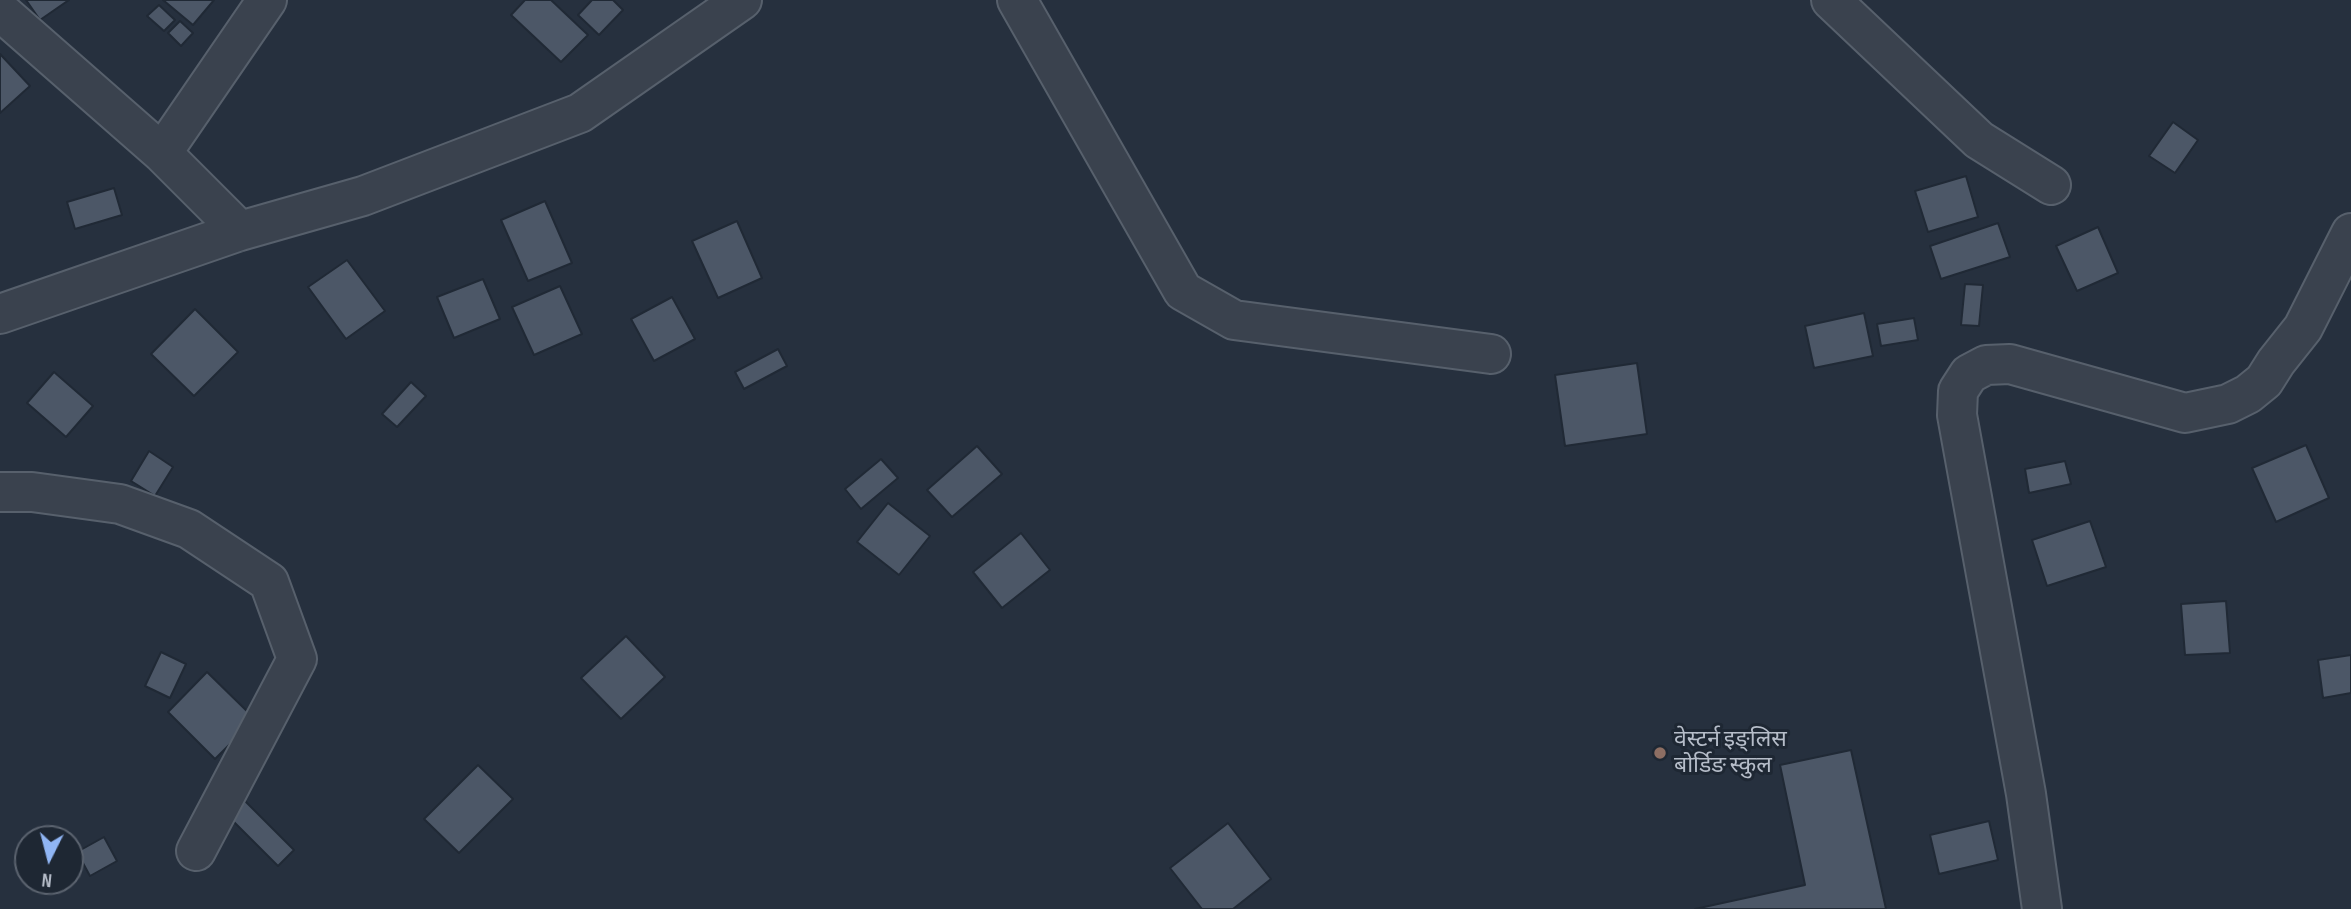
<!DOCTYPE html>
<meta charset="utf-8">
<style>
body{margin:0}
#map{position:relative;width:2351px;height:909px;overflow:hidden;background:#26303e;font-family:"Sofia Sans Condensed",sans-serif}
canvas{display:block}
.north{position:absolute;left:14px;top:825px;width:70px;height:70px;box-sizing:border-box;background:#1e2733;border:2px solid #5b636f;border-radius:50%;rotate:186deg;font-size:19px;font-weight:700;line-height:28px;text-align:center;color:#b6bdc9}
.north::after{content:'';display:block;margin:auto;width:24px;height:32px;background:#90b5f4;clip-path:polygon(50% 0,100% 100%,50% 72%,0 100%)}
</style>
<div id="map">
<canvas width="2351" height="909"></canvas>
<div class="north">N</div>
</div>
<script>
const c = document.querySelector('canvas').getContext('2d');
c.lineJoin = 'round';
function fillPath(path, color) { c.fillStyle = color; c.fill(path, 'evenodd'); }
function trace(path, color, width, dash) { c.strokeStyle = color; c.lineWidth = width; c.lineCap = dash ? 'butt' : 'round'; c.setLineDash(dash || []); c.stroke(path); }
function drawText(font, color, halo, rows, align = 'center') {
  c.font = font + ' "Sofia Sans Condensed","Noto Sans Devanagari",sans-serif'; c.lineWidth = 6; c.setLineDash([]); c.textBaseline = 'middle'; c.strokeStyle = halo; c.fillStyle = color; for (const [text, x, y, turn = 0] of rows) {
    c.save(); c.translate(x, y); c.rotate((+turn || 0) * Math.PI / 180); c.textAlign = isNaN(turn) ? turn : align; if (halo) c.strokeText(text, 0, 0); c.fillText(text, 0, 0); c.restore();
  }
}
const building = new Path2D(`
 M 26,0 L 69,0 L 40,20 Z
 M 163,0 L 214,0 L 193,25 Z
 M 525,0 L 551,0 L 588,35 L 561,62 L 511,15 Z
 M 592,0 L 613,0 L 623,10 L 599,35 L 578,15 Z
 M 159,5 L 175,20 L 164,31 L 147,16 Z
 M 180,21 L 193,33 L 181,46 L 168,33 Z
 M 0,54 L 30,86 L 0,113 Z
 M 2173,122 L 2198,140 L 2175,173 L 2149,156 Z
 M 1966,176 L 1978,217 L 1928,232 L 1915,191 Z
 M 114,188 L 122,215 L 75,229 L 67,202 Z
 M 545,201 L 572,263 L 528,281 L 501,220 Z
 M 737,221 L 762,278 L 718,298 L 692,241 Z
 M 1998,223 L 2010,257 L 1941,279 L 1930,246 Z
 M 2098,227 L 2118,273 L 2077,291 L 2056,246 Z
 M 347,260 L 385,311 L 346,339 L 308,287 Z
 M 483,279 L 500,319 L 454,338 L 437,297 Z
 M 1965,284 L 1983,285 L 1979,326 L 1961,325 Z
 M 560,286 L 582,334 L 534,355 L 512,307 Z
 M 672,297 L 695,339 L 654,361 L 631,319 Z
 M 195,309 L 238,352 L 194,396 L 151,354 Z
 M 1864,313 L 1873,356 L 1814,368 L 1805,326 Z
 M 1914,318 L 1918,340 L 1881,346 L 1877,324 Z
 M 778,349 L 787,366 L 744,389 L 735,372 Z
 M 1637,363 L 1647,434 L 1565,446 L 1555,375 Z
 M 54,372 L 93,406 L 66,437 L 27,403 Z
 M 411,382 L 426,396 L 397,427 L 382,414 Z
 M 2306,445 L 2329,498 L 2276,522 L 2252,468 Z
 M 977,446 L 1002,474 L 952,517 L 927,490 Z
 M 149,451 L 173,467 L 155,496 L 131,481 Z
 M 881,459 L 898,478 L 861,509 L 845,489 Z
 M 2065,461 L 2071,484 L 2029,493 L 2025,469 Z
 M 888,503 L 930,536 L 899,575 L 857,542 Z
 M 2090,521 L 2106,567 L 2047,586 L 2032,540 Z
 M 1021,533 L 1050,570 L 1002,608 L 973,572 Z
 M 2226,601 L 2230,653 L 2185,655 L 2181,604 Z
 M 626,636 L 665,677 L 621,719 L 581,678 Z
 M 161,652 L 186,664 L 170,698 L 145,686 Z
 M 2351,655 L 2351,693 L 2323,698 L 2318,660 Z
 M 207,672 L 255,719 L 215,759 L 168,712 Z
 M 1851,750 L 1886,909 L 1695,909 L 1805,885 L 1780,765 Z
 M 478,765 L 513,799 L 459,853 L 424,819 Z
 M 245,801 L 294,850 L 278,866 L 229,817 Z
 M 1989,821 L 1998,860 L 1939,874 L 1930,835 Z
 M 1228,823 L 1271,879 L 1233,909 L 1202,909 L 1170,868 Z
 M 104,837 L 117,861 L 90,876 L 77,852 Z`);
const minor = new Path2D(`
 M 1017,0 L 1183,291 L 1234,320 L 1491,354
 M 1831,0 L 1979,140 L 2051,185
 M 0,11 L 162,153 L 240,231
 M 162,153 L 267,0
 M 0,314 L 240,231 L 363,196 L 580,113 L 742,0
 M 0,492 L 32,492 L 120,504 L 189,529 L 269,582 L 297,659 L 196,851
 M 2042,909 L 2026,794 L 1957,415 L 1958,391 L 1969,374 L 1986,365 L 2010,364 L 2185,413 L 2228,404 L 2248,394 L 2264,381 L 2276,362 L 2303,328 L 2351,233`);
const markers = [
 [1660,753,7,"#8d6e63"]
];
const poiNames = [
 ["वेस्टर्न इङ्लिस",1674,740],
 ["बोर्डिङ स्कुल",1674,766]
];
fillPath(building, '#4c5767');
trace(building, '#202935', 2);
trace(minor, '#57606c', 42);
trace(minor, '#3a424e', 38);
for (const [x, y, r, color] of markers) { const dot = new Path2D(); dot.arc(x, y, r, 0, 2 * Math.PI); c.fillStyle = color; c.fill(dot); trace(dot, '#1e2733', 2.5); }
drawText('23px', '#b6bdc9', '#1e2733', poiNames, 'left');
</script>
